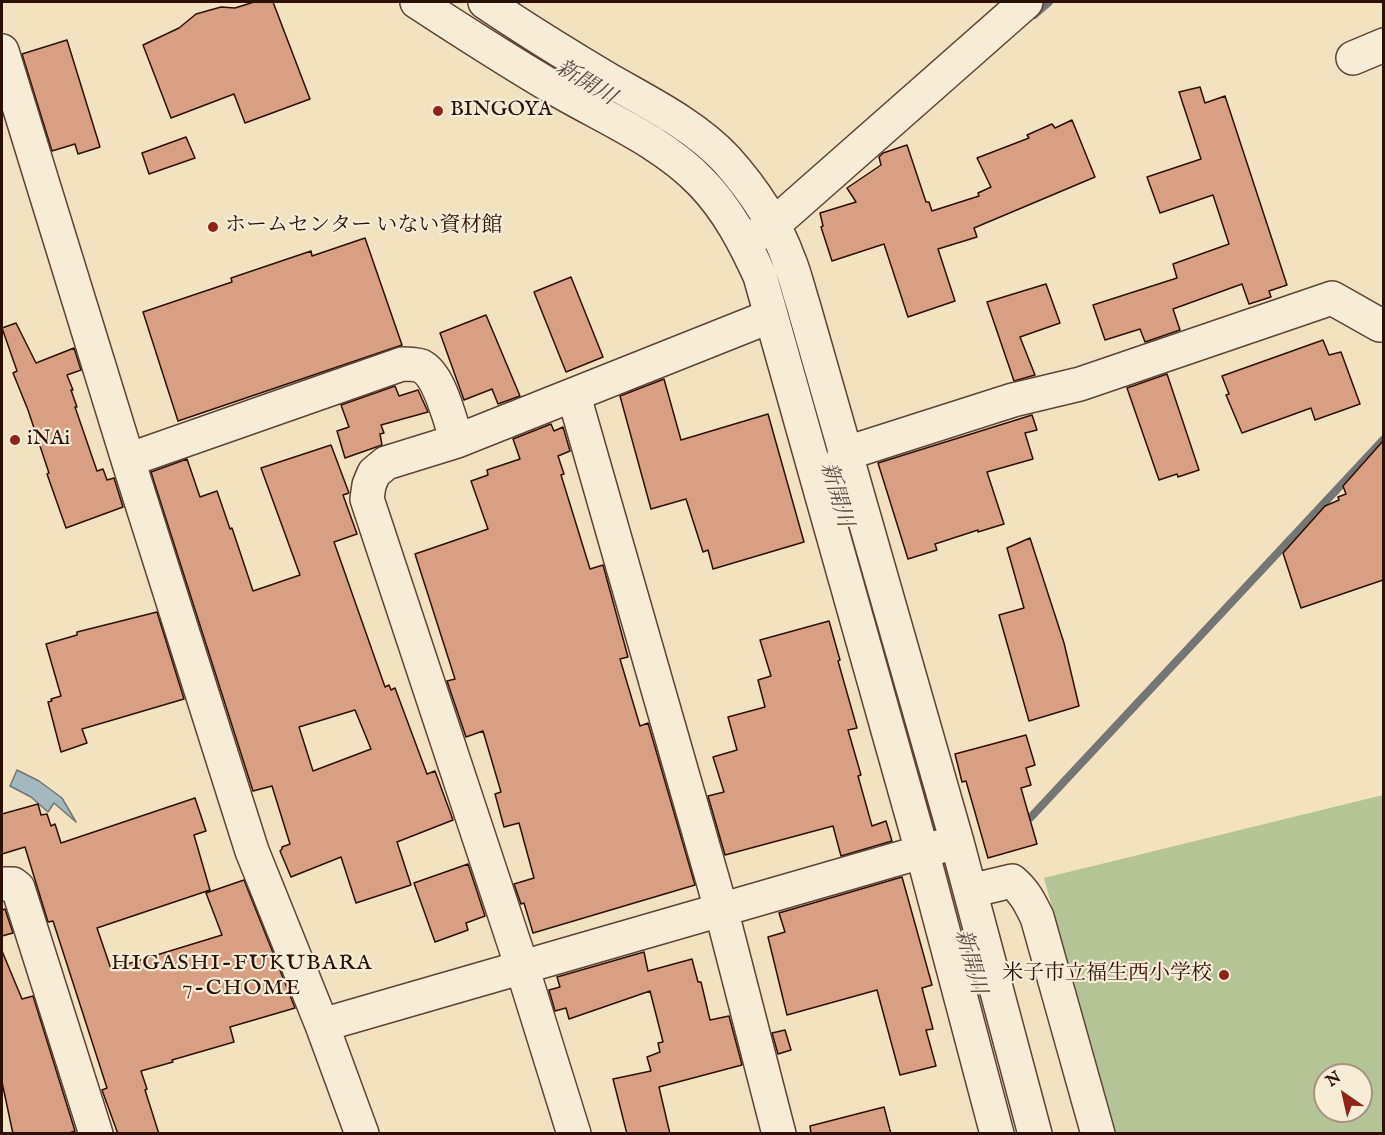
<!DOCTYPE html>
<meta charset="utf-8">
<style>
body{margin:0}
#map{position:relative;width:1385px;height:1135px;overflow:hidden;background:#f3e2bf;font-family:"IM FELL English",serif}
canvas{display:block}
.frame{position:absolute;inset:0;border:3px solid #2d1004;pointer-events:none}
.north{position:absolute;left:1313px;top:1063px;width:60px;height:60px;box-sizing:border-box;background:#f7ecd5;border:2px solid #a69481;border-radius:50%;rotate:326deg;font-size:16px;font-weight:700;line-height:24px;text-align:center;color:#2d1004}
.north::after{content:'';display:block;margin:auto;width:21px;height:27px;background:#8f2418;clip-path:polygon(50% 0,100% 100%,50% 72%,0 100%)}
</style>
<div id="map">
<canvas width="1385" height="1135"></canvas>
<div class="frame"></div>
<div class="north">N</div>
</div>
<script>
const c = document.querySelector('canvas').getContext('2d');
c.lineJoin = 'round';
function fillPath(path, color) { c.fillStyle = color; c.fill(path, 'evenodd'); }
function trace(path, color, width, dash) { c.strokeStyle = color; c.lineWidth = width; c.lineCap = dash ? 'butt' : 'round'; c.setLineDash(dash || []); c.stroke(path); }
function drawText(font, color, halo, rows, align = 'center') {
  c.font = font + ' "IM FELL English","Noto Serif JP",serif'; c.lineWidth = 4.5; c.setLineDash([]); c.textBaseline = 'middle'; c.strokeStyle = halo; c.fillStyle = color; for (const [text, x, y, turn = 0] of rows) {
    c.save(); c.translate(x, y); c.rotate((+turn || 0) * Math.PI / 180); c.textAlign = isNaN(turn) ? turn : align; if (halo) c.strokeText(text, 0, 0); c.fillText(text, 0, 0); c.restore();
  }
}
const green = new Path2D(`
 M 1383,795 L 1383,1133 L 1115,1133 L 1044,878 ZM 1325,1075 L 1361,1075 L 1361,1111 L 1325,1111 Z`);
const water = new Path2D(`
 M 17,770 L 39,781 L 62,798 L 76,822 L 54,803 L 48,812 L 31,797 L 10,786 Z`);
const stream = new Path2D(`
 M 1034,15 L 1049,2
 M 1031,817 L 1384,439`);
const building = new Path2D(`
 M 254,2 L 273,2 L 310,99 L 245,123 L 234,94 L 171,118 L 143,45 L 179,28 L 196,14 L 221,7 L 235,8 Z
 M 67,40 L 100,147 L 78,154 L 75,144 L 52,151 L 22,54 Z
 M 1200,87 L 1205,103 L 1225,96 L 1287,285 L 1269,291 L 1271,297 L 1249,304 L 1242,284 L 1173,309 L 1180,330 L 1145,342 L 1140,329 L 1105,340 L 1093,305 L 1177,278 L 1173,264 L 1229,244 L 1213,195 L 1160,213 L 1147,177 L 1201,159 L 1179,92 Z
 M 1072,120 L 1095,177 L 974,228 L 977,237 L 938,249 L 955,301 L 908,317 L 884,244 L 832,261 L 821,227 L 823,226 L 820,213 L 856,202 L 847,188 L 881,165 L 879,157 L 883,153 L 907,145 L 926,202 L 929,202 L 932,211 L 979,196 L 978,193 L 991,187 L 977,158 L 1029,138 L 1027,135 L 1052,124 L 1055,128 Z
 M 186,137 L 195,158 L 149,174 L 142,153 Z
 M 365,238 L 402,345 L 178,421 L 143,312 L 232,282 L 231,278 L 311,251 L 312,256 Z
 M 571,277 L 603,357 L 566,372 L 534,292 Z
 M 1046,284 L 1060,323 L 1020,337 L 1035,375 L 1014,381 L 987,302 Z
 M 486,315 L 520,396 L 498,404 L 492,389 L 464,400 L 440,333 Z
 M 16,323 L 36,363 L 74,348 L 81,370 L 67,375 L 73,390 L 71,390 L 77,407 L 75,407 L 97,471 L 103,469 L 107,480 L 114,478 L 123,507 L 66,528 L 47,474 L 49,473 L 28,410 L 13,373 L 17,371 L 2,328 Z
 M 1323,340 L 1329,355 L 1341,352 L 1360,404 L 1315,420 L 1311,408 L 1242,433 L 1226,395 L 1229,394 L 1222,376 Z
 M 1167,374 L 1199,470 L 1178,477 L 1177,474 L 1159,480 L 1127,388 Z
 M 664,379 L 681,440 L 768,414 L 804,542 L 713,569 L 708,550 L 703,552 L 686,499 L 651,509 L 620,396 Z
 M 395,386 L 399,396 L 418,390 L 428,412 L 381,425 L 384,433 L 380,434 L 382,445 L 345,458 L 337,431 L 349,427 L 341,405 Z
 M 1032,415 L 1037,430 L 1025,433 L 1033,459 L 987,472 L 1004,524 L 978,532 L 978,530 L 935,544 L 937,550 L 908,559 L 878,463 Z
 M 551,424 L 554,431 L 563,427 L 570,451 L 558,456 L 564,474 L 561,475 L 590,569 L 603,565 L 628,657 L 620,659 L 640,726 L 648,723 L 695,885 L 533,933 L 524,903 L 521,904 L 514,884 L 534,878 L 519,823 L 504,827 L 495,794 L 501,792 L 483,731 L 466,737 L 447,681 L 455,679 L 415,554 L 488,529 L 471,481 L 488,475 L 487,470 L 520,459 L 513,439 Z
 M 1383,441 L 1383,580 L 1301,608 L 1283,553 L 1325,506 L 1339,500 L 1338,497 L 1346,494 L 1343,486 Z
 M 331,445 L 349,493 L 343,495 L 357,534 L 334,542 L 385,687 L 389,685 L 391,690 L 395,688 L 427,774 L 435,771 L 453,820 L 397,842 L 411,885 L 356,903 L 341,857 L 291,877 L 280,851 L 282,849 L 282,847 L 290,844 L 272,786 L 253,791 L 151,472 L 187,459 L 200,497 L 217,491 L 230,529 L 232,528 L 253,591 L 300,575 L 261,468 ZM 355,710 L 371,749 L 313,771 L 299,727 Z
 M 1030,538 L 1064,643 L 1079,706 L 1029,721 L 999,615 L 1024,608 L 1007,548 Z
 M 157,612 L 184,699 L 82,729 L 87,743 L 61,752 L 48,702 L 52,701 L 51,699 L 61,696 L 46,644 L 77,635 L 77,632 Z
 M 829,621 L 840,660 L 838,661 L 857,728 L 848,730 L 861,775 L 858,776 L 872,826 L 886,821 L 892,841 L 841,856 L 833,826 L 725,855 L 708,796 L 724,792 L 713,757 L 737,750 L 728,717 L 765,707 L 758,680 L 771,676 L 760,640 Z
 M 1026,735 L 1035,765 L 1026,768 L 1031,785 L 1021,788 L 1037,844 L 988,858 L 966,781 L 962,782 L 955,754 Z
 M 195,798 L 206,831 L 194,835 L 210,890 L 97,928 L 111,969 L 222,935 L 206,893 L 244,880 L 295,1008 L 230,1027 L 234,1042 L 172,1060 L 173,1062 L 141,1071 L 147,1089 L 145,1090 L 159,1134 L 118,1134 L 102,1090 L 107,1088 L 53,921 L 48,922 L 25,847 L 2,854 L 2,814 L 38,804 L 41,815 L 47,814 L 51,826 L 55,824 L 61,843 Z
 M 468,864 L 485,916 L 466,923 L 468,930 L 435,942 L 414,883 Z
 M 902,877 L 932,985 L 922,988 L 933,1029 L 926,1030 L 936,1066 L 900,1075 L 877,990 L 787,1015 L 768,937 L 785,932 L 779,913 Z
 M 5,909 L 13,933 L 2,936 L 2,910 Z
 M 2,951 L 22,999 L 33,996 L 75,1131 L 66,1134 L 13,1134 L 2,1082 Z
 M 644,952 L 648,971 L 692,959 L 698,982 L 701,982 L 710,1020 L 729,1016 L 742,1065 L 659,1087 L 670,1134 L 627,1134 L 613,1079 L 651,1071 L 647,1057 L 660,1052 L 658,1043 L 663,1042 L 650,991 L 569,1019 L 566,1008 L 555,1011 L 549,990 L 560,987 L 557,977 Z
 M 785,1030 L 791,1050 L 778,1054 L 772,1033 Z
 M 884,1107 L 891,1134 L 811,1134 L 810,1126 Z`);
const minor = new Path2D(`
 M 417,2 C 465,33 512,64 561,92 C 608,119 664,143 702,183 C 728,210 745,243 760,276 L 922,851 L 997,1134
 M 485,2 C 525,29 567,55 609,80 C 649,103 694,125 726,159 C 752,188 776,224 789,260 C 795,274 798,289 803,304 L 957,842 L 1035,1134
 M 2,51 L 128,460 L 252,851 L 322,1025 L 362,1134
 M 1353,58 L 1384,45
 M 755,236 L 773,225 L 1026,2
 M 574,396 L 721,909 L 779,1134
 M 844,454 L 1013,400 L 1080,384 L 1332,298 L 1380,325 L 1384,324
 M 128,460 L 402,364 C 408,364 415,364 421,366 C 440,375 450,421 457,441
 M 2,884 L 13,884 L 18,888 L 96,1134
 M 970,891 L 1012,881 C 1025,892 1030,903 1037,917 L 1098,1134
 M 322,1025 L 942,846
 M 574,1134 L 522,967 L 367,499 L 369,485 L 374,473 L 386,463 L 457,441 L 771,316`);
const markers = [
 [438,111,6,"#8f2418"],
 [213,227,6,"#8f2418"],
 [15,440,6,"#8f2418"],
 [1224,975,6,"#8f2418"]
];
const poiNames = [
 ["BINGOYA",450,111],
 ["ホームセンター いない資材館",225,227],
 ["iNAi",27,440],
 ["米子市立福生西小学校",1212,975,"right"]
];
const waterNames = [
 ["新開川",585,84,31],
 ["新開川",835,495,74],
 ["新開川",969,962,75]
];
const neighbourhoodNames = [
 ["HIGASHI-FUKUBARA",242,964],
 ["7-CHOME",242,989]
];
fillPath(green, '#b4c497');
fillPath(water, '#a2babe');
trace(water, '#737674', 1.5);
trace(stream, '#737674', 8);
fillPath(building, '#d99f83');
trace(building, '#2d1004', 1.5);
trace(minor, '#5e4433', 36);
trace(minor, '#f7ecd5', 33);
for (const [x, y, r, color] of markers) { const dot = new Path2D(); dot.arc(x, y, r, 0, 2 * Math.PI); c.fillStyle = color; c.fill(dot); trace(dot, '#f7ecd5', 2); }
drawText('21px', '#2d1004', '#f7ecd5', poiNames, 'left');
drawText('italic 22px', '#564c45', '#f7ecd5', waterNames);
c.letterSpacing = '1.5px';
drawText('22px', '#2d1004', '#f7ecd5', neighbourhoodNames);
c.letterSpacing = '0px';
</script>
